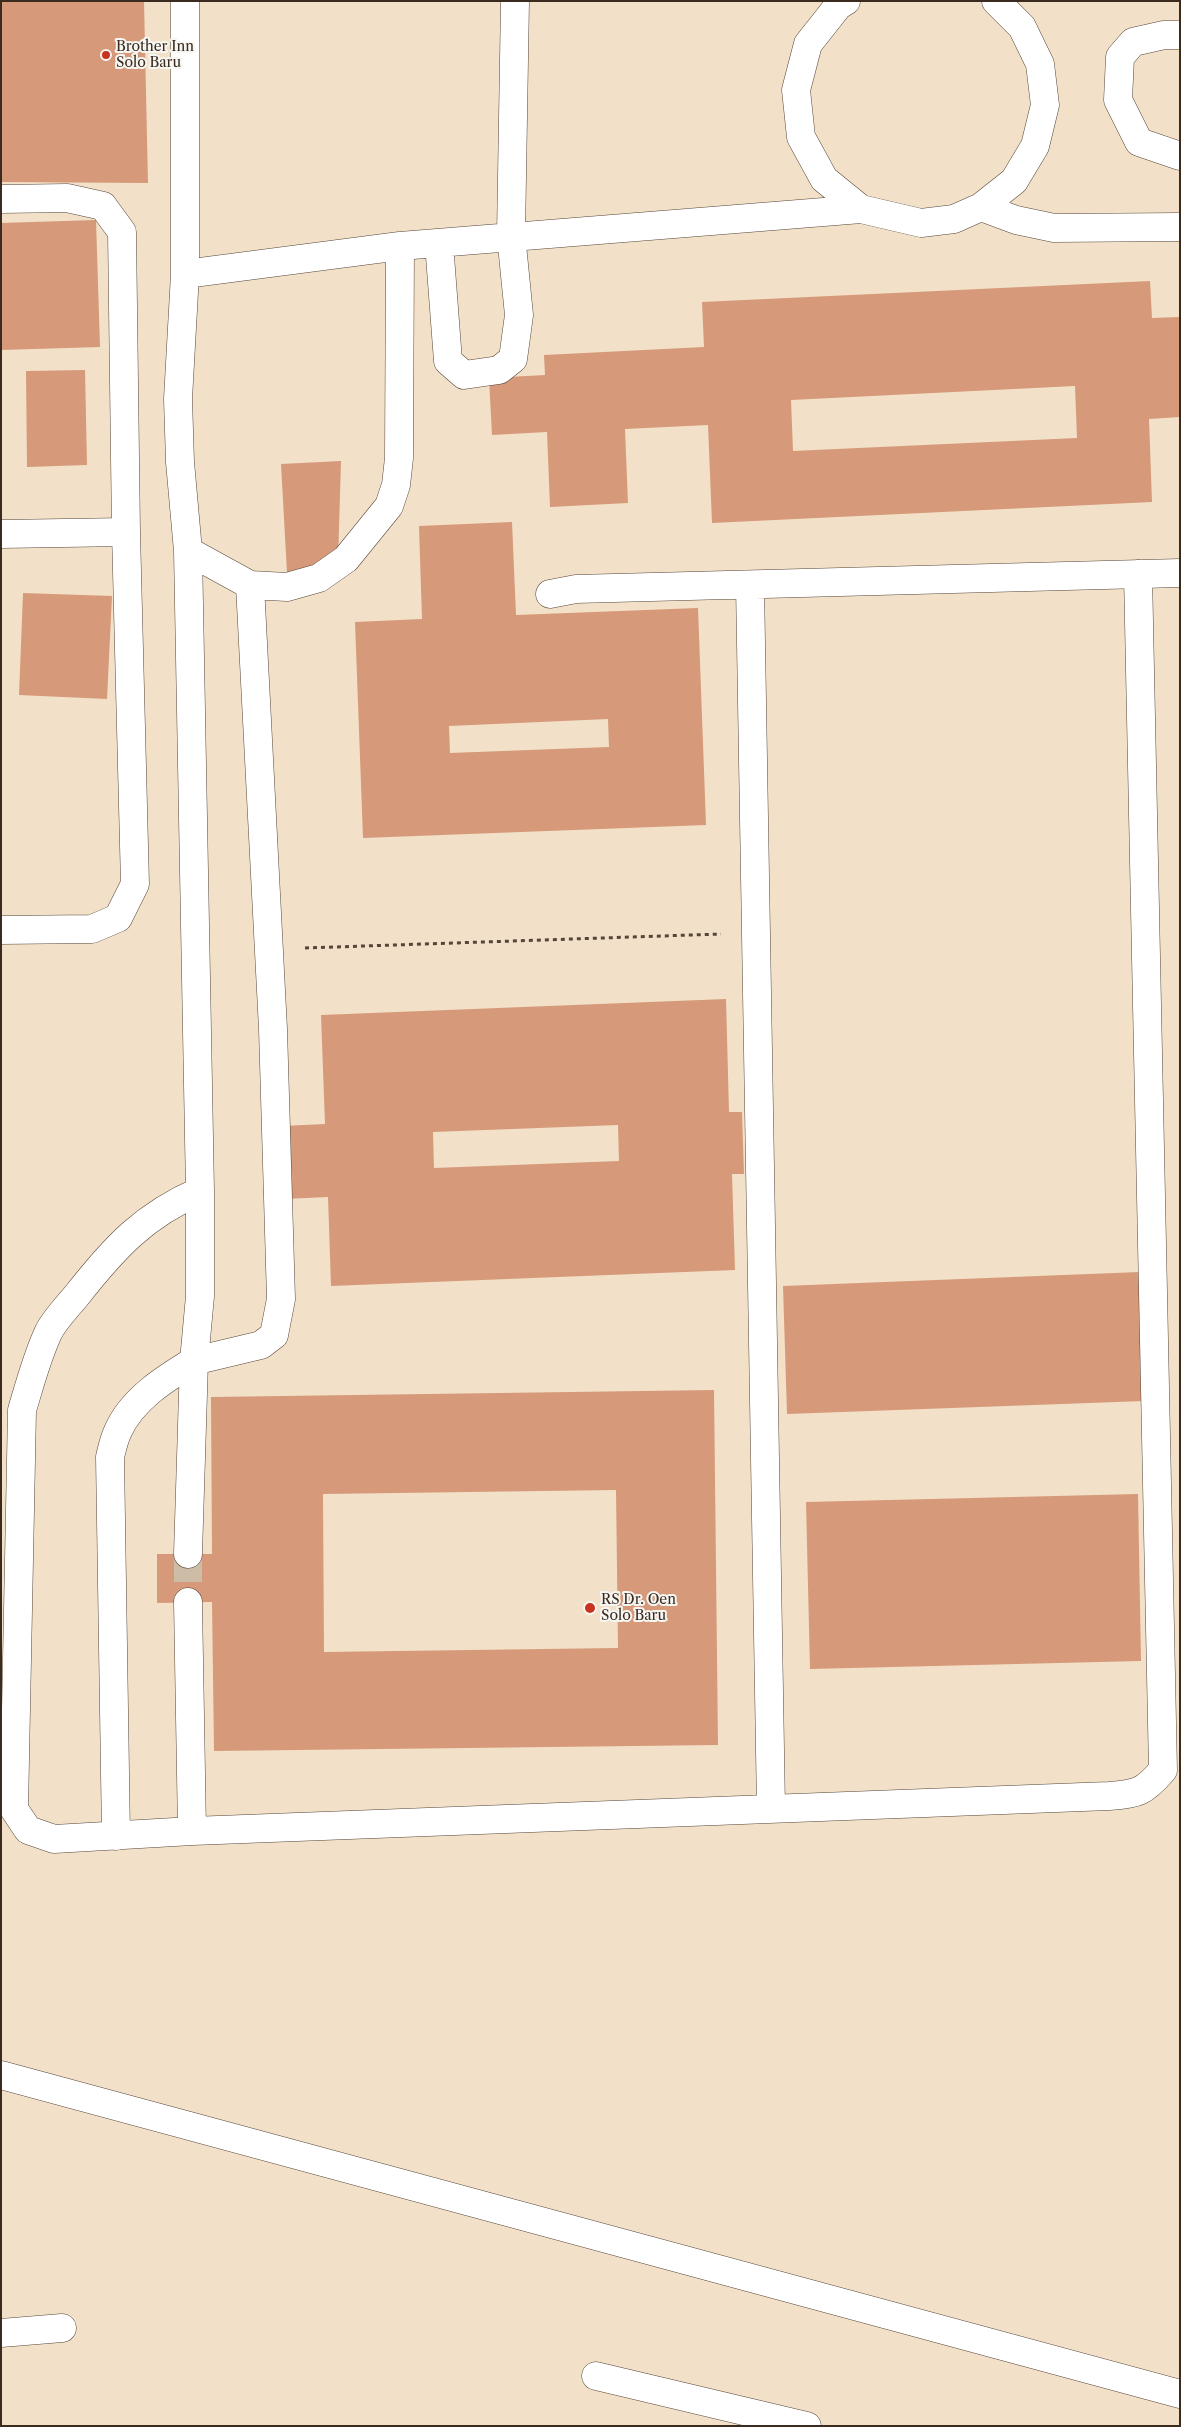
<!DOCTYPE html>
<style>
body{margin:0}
#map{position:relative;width:1181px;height:2427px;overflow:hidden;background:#f2e1c8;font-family:"Libre Caslon Text",serif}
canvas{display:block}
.frame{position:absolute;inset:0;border:2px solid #3b2a1e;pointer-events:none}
</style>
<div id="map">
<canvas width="1181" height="2427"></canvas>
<div class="frame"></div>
</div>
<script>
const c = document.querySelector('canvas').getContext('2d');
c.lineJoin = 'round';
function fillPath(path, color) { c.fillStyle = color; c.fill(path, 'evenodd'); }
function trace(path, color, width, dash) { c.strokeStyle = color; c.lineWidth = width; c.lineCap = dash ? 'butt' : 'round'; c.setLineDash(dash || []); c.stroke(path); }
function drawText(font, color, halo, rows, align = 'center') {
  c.font = font + ' "Libre Caslon Text",serif'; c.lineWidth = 4; c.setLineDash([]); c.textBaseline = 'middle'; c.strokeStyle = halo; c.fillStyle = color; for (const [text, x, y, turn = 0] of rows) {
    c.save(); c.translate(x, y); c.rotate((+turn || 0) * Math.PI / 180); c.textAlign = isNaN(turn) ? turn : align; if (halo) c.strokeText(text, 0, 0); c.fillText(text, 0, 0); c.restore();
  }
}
const building = new Path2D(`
 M 1,1 L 144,1 L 148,183 L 1,182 Z
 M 96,220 L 100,347 L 1,350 L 1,223 Z
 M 1150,281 L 1152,318 L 1180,317 L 1180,417 L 1149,419 L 1152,502 L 712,523 L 708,425 L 625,429 L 628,503 L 550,507 L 547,432 L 492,435 L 489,378 L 545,375 L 544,355 L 704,347 L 702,302 ZM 1075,386 L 1077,438 L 793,451 L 791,400 Z
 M 85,370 L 87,465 L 27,467 L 26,371 Z
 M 341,461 L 338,562 L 287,573 L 281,464 Z
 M 512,522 L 516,615 L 698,608 L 706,825 L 363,838 L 355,622 L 422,619 L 419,526 ZM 608,719 L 609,747 L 450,753 L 449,726 Z
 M 23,593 L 112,596 L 107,699 L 19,695 Z
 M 726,999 L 729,1112 L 742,1112 L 744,1174 L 732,1174 L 735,1270 L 331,1286 L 328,1197 L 285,1199 L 282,1126 L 325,1124 L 321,1015 ZM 618,1125 L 619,1161 L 434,1168 L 433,1132 Z
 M 1140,1272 L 1144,1401 L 787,1414 L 783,1286 Z
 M 714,1390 L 718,1745 L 214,1751 L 212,1602 L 157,1603 L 157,1554 L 212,1554 L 211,1397 ZM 616,1490 L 618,1648 L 324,1652 L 323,1494 Z
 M 1138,1494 L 1141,1661 L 810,1669 L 806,1502 Z`);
const minorTunnel = new Path2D(`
 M 188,1554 L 188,1602`);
const path = new Path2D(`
 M 305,948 L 721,934`);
const minor = new Path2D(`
 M 185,1 L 185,274 L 400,246
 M 846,1 L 838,6 L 808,44 L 796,90 L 801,137 L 824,179 L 861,209 L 921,223 L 954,219 L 981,207 L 1014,181 L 1035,146 L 1045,105 L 1040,64 L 1022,27 L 996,1
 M 1180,35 L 1164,35 L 1133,42 L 1120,57 L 1118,100 L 1139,142 L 1180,156
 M 1,199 L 67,198 L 103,206 L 122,232 L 126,532 L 135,884 L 118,918 L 92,929 L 1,930
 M 981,207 L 1016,220 L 1054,228 L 1180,227
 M 861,209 L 400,246 L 399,458 L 396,485 L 389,506 L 346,559 L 319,578 L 287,587 L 250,585 L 188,551 L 200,1191 C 144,1215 114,1248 77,1295 C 68,1306 56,1318 49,1331 C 37,1356 30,1384 22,1410 L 14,1809 L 28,1830 L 54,1839 L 192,1831 L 1109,1796 C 1138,1794 1144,1792 1163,1770 L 1138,574
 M 439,243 L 448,361 L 464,375 L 499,370 L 513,359 L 519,315 L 511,235 L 515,1
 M 185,274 L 178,399 L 180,462 L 188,551
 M 1,534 L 126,532
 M 750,585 L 771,1808
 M 550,594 L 576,589 L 1180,573
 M 188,1554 L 194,1361 L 261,1345 L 274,1335 L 281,1299 L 273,1029 L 250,585
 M 188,1602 L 192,1831
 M 116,1836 L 110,1457 C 112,1449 114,1439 118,1431 C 132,1399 166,1378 194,1361 L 200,1296 L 200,1191
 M 1,2075 L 1180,2394
 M 1,2333 L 62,2328
 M 596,2376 L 807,2426`);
const markers = [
 [106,55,5,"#c8321e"],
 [590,1608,6,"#c8321e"]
];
const poiNames = [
 ["Brother Inn",116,47],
 ["Solo Baru",116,63],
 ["RS Dr. Oen",601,1600],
 ["Solo Baru",601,1616]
];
fillPath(building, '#d69979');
trace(minorTunnel, '#cdbca6', 28, [28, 14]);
trace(minor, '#564538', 29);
trace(path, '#564538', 3, [4, 4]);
trace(minor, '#fff', 28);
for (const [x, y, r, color] of markers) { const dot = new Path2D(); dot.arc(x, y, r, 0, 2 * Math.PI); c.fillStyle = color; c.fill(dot); trace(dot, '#f6f6f2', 2); }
drawText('14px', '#3b2a1e', '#f6f6f2', poiNames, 'left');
</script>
